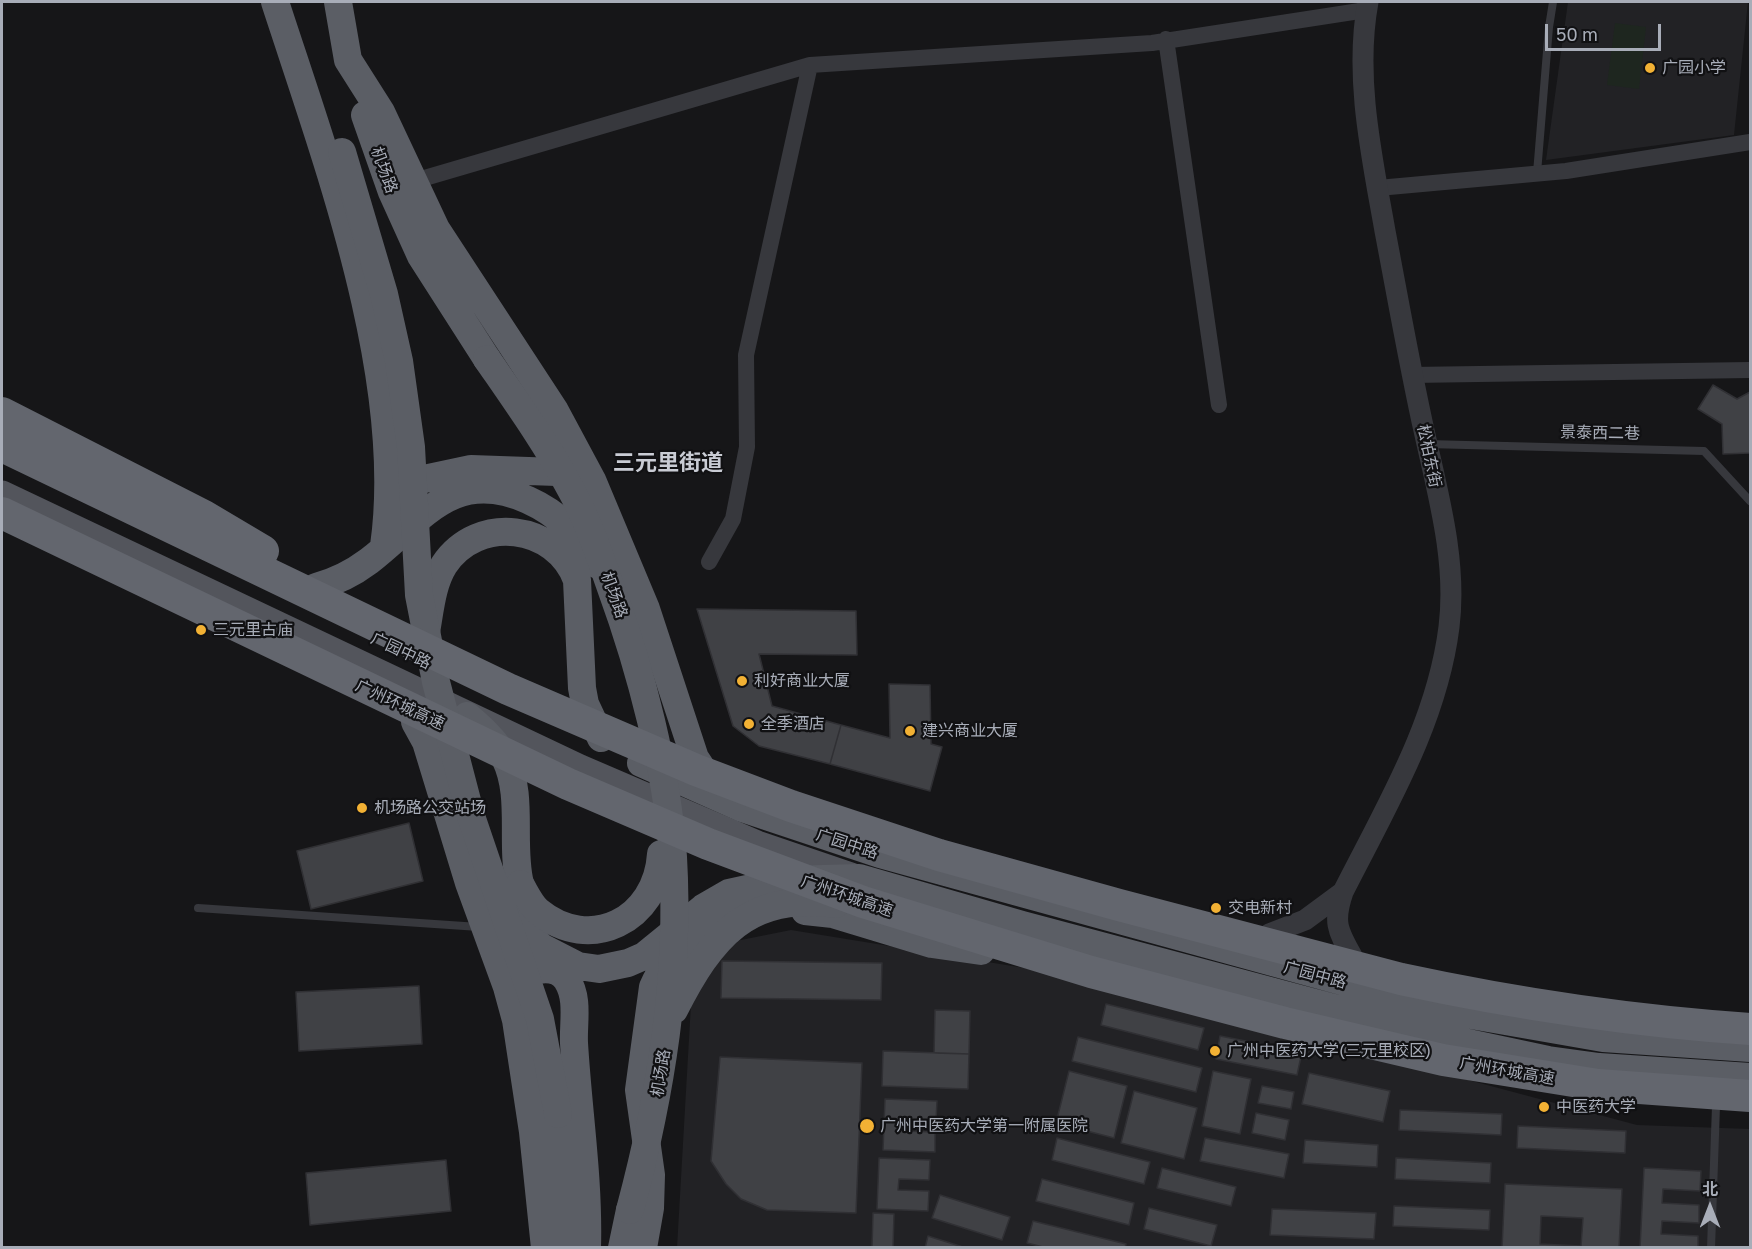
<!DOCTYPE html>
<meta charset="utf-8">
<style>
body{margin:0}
#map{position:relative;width:1752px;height:1249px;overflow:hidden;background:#161618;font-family:"Golos Text","Noto Sans SC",sans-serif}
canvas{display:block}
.frame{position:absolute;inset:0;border:3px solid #a8adb8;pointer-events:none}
.north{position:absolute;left:1680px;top:1177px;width:60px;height:60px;-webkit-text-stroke:4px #111113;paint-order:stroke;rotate:0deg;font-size:16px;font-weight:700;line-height:24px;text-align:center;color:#a8adb8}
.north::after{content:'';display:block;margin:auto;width:21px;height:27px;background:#a8adb8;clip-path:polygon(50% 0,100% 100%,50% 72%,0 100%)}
.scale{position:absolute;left:1545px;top:24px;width:116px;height:27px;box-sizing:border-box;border:3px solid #a8adb8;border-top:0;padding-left:8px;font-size:18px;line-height:21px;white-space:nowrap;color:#a8adb8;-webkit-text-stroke:4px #111113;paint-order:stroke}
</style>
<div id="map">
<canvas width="1752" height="1249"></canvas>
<div class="frame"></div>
<div class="north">北</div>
<div class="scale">50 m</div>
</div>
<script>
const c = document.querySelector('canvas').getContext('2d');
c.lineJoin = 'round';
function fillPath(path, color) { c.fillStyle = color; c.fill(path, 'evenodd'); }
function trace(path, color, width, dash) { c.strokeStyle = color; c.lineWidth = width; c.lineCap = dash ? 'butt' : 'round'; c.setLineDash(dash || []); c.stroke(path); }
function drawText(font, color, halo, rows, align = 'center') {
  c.font = font + ' "Golos Text","Noto Sans SC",sans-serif'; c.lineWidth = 4.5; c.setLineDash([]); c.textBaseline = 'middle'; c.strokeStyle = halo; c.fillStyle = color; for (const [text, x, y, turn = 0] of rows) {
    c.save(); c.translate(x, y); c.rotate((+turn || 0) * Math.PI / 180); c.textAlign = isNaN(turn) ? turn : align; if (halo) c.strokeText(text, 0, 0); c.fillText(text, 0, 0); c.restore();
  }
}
const built = new Path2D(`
 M 1568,2 L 1748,2 L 1734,135 L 1546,160 Z
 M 791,930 L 1086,978 L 1637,1125 L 1750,1129 L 1750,1247 L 677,1248 L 691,1004 L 726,943 Z`);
const green = new Path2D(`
 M 1615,23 L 1646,27 L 1639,89 L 1607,85 Z`);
const building = new Path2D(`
 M 1713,385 L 1737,399 L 1750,392 L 1750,453 L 1723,454 L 1722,424 L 1698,409 Z
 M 697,609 L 856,611 L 857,655 L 759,654 L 772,706 L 841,725 L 830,764 L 759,746 L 733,726 Z
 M 889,684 L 930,685 L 931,744 L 942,747 L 930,791 L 830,764 L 841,725 L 890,738 Z
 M 409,823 L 423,881 L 311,909 L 297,851 Z
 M 722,961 L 882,963 L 881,1000 L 721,998 Z
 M 419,986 L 422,1044 L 299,1051 L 296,992 Z
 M 1106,1004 L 1204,1028 L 1198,1050 L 1101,1025 Z
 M 935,1010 L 970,1011 L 969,1054 L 934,1053 Z
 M 1220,1036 L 1302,1052 L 1297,1075 L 1216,1059 Z
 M 1078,1037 L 1202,1068 L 1196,1092 L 1072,1061 Z
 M 883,1051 L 969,1054 L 968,1089 L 882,1086 Z
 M 720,1057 L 862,1063 L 856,1213 L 767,1210 L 741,1199 L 726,1184 L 711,1161 Z
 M 1069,1071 L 1127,1086 L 1114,1138 L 1056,1123 Z
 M 1213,1071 L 1251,1079 L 1240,1134 L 1202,1126 Z
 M 1309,1073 L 1390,1091 L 1383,1122 L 1302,1104 Z
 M 1262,1086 L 1294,1092 L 1291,1109 L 1258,1103 Z
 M 1134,1091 L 1197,1108 L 1184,1159 L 1121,1143 Z
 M 885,1099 L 937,1101 L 936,1121 L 905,1120 L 905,1131 L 935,1132 L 935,1152 L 883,1150 Z
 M 1400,1110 L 1502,1114 L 1501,1135 L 1399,1130 Z
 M 1256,1113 L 1289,1120 L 1285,1140 L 1252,1133 Z
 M 1518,1126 L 1626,1131 L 1625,1153 L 1517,1148 Z
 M 1057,1138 L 1150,1162 L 1144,1184 L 1052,1160 Z
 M 1205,1138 L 1289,1154 L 1284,1178 L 1200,1161 Z
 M 1305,1140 L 1378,1145 L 1377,1167 L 1303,1163 Z
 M 879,1158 L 930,1160 L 929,1180 L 899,1179 L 898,1190 L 929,1191 L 928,1211 L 877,1209 Z
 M 1396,1158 L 1491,1163 L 1490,1183 L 1395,1179 Z
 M 446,1160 L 451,1211 L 310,1225 L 306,1173 Z
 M 1162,1168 L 1236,1187 L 1231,1206 L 1157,1188 Z
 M 1644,1168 L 1701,1171 L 1700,1191 L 1663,1189 L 1662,1203 L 1699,1205 L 1699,1223 L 1662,1221 L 1661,1234 L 1698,1236 L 1698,1248 L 1640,1248 Z
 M 1042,1179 L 1134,1203 L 1129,1225 L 1036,1201 Z
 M 1505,1184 L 1622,1189 L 1619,1248 L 1502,1248 ZM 1541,1216 L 1583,1218 L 1581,1246 L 1540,1244 Z
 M 940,1195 L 1010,1217 L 1002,1240 L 932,1218 Z
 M 1394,1206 L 1490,1210 L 1489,1230 L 1393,1226 Z
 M 1149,1208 L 1217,1225 L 1211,1246 L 1144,1229 Z
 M 1272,1209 L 1376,1213 L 1374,1239 L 1270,1235 Z
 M 873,1213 L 894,1214 L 893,1248 L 872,1248 Z
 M 1033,1221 L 1126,1244 L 1125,1248 L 1047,1248 L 1027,1243 Z
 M 928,1236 L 966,1248 L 925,1248 Z`);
const service = new Path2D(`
 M 1537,173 L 1549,27 L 1553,2
 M 1427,444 L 1704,451 L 1750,501
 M 198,908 L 479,927
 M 1711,1248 L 1716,1106`);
const minor = new Path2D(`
 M 1166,39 L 1219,405
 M 411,182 L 810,65 L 1152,43 L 1366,10
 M 1378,188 L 1566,171 L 1750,142
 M 1411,375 L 1750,370
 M 709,562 L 733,519 L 747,447 L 746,355 L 810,65`);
const tertiary = new Path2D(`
 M 1269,934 L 1305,920 L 1343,892
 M 1352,956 C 1337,930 1333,921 1343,892 C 1386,807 1437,723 1449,627 C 1457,563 1439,498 1425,435 C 1410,368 1398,299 1385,231 C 1372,157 1354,77 1368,2`);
const primary = new Path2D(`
 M 2,494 L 580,768 L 757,844 L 851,876`);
const trunk = new Path2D(`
 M 275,2 C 327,162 408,378 384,546
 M 338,2 L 348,60 L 381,112 L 436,229 L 555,411 L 592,480 L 646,609 L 695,758 L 712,784
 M 365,115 L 392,192 L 421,256 L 487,359
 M 391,486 L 471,469 L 557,472 L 580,461
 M 316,587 C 335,582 353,573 369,561 C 421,521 452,466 528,500 C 559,514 581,536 598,565
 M 426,632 C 430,610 432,584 444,565 C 478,514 556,524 577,580 L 582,688 L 585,704 L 601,738
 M 467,716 C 481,728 496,741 505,758 C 524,796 510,844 520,884
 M 415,722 L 426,742 L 469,883 L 507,987 L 516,1020 L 533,1132 L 545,1248
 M 641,763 L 742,808 L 880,854 L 1454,1012 L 1603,1038 L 1750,1048
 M 504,896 L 522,926 L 541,947 L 578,966 L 599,969 L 628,963 L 644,956 L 703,908 L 729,893 L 788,880 L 859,878 L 1022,925 L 1454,1040 L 1548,1060 L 1599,1067 L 1750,1077
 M 805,911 L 833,914 L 932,944 L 981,951
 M 507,987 C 520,973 553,959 567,980 C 579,999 573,1022 574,1043 C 578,1111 589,1179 587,1248
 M 558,1114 L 568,1248
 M 622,1248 L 630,1210
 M 643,1248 L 650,1208 L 651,1175 L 639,1090 L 653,987 C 669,948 708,930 745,917`);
const trunkBridge = new Path2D(`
 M 342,152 L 384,294 L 399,361 L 411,447 L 419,595 L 436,682 L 471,816 L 540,1019 L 558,1114
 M 487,359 C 516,401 546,443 570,488 C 588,520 599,554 611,588 C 641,670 667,770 673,857 C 680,977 661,1094 630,1210
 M 520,884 C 525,892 530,904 538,911 C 590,954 657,920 661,854
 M 674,1010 C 711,937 748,891 836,904`);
const motorwayBridge = new Path2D(`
 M 2,413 L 204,516 L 263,551
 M 2,446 L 508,689 L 696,770 L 791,806 L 939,855 L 1119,905 L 1401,979 C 1517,1004 1632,1021 1750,1029
 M 2,513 L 568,784 L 708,844 L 863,902 L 1091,972 L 1285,1023 L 1443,1060 L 1598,1085 L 1750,1096`);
const markers = [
 [1650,68,6,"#f2b134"],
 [201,630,6,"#f2b134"],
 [742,681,6,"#f2b134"],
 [749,724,6,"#f2b134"],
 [910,731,6,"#f2b134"],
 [362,808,6,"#f2b134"],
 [1216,908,6,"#f2b134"],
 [1215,1051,6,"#f2b134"],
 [1544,1107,6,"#f2b134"],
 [867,1126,8,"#f2b134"]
];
const poiNames = [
 ["广园小学",1662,68],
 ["三元里古庙",213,630],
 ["利好商业大厦",754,681],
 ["全季酒店",761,724],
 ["建兴商业大厦",922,731],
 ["机场路公交站场",374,808],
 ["交电新村",1228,908],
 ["广州中医药大学(三元里校区)",1227,1051],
 ["中医药大学",1556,1107],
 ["广州中医药大学第一附属医院",880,1126]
];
const streetNames = [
 ["机场路",384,170,70],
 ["景泰西二巷",1600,433,1],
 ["松柏东街",1429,456,78],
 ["机场路",614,595,70],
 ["广园中路",401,651,25],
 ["广州环城高速",400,705,25],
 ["广园中路",847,844,18],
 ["广州环城高速",847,896,19],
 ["广园中路",1315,975,15],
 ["广州环城高速",1507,1071,10],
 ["机场路",661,1073,-81]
];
const districtNames = [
 ["三元里街道",668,463]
];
fillPath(built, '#222225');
fillPath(green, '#1e261f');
fillPath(building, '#404145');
trace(building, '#303034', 1.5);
trace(service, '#37383d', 8);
trace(minor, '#37383d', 16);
trace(tertiary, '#37383d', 21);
trace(primary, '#53555c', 27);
trace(trunk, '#5b5e65', 28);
trace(trunkBridge, '#5b5e65', 28);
trace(motorwayBridge, '#63666e', 32);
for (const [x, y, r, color] of markers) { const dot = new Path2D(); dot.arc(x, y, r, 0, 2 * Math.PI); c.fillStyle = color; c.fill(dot); trace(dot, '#111113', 2); }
drawText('16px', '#a8adb8', '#111113', poiNames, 'left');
drawText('16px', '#a8adb8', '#111113', streetNames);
drawText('bold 22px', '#c9ccd4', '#111113', districtNames);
</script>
